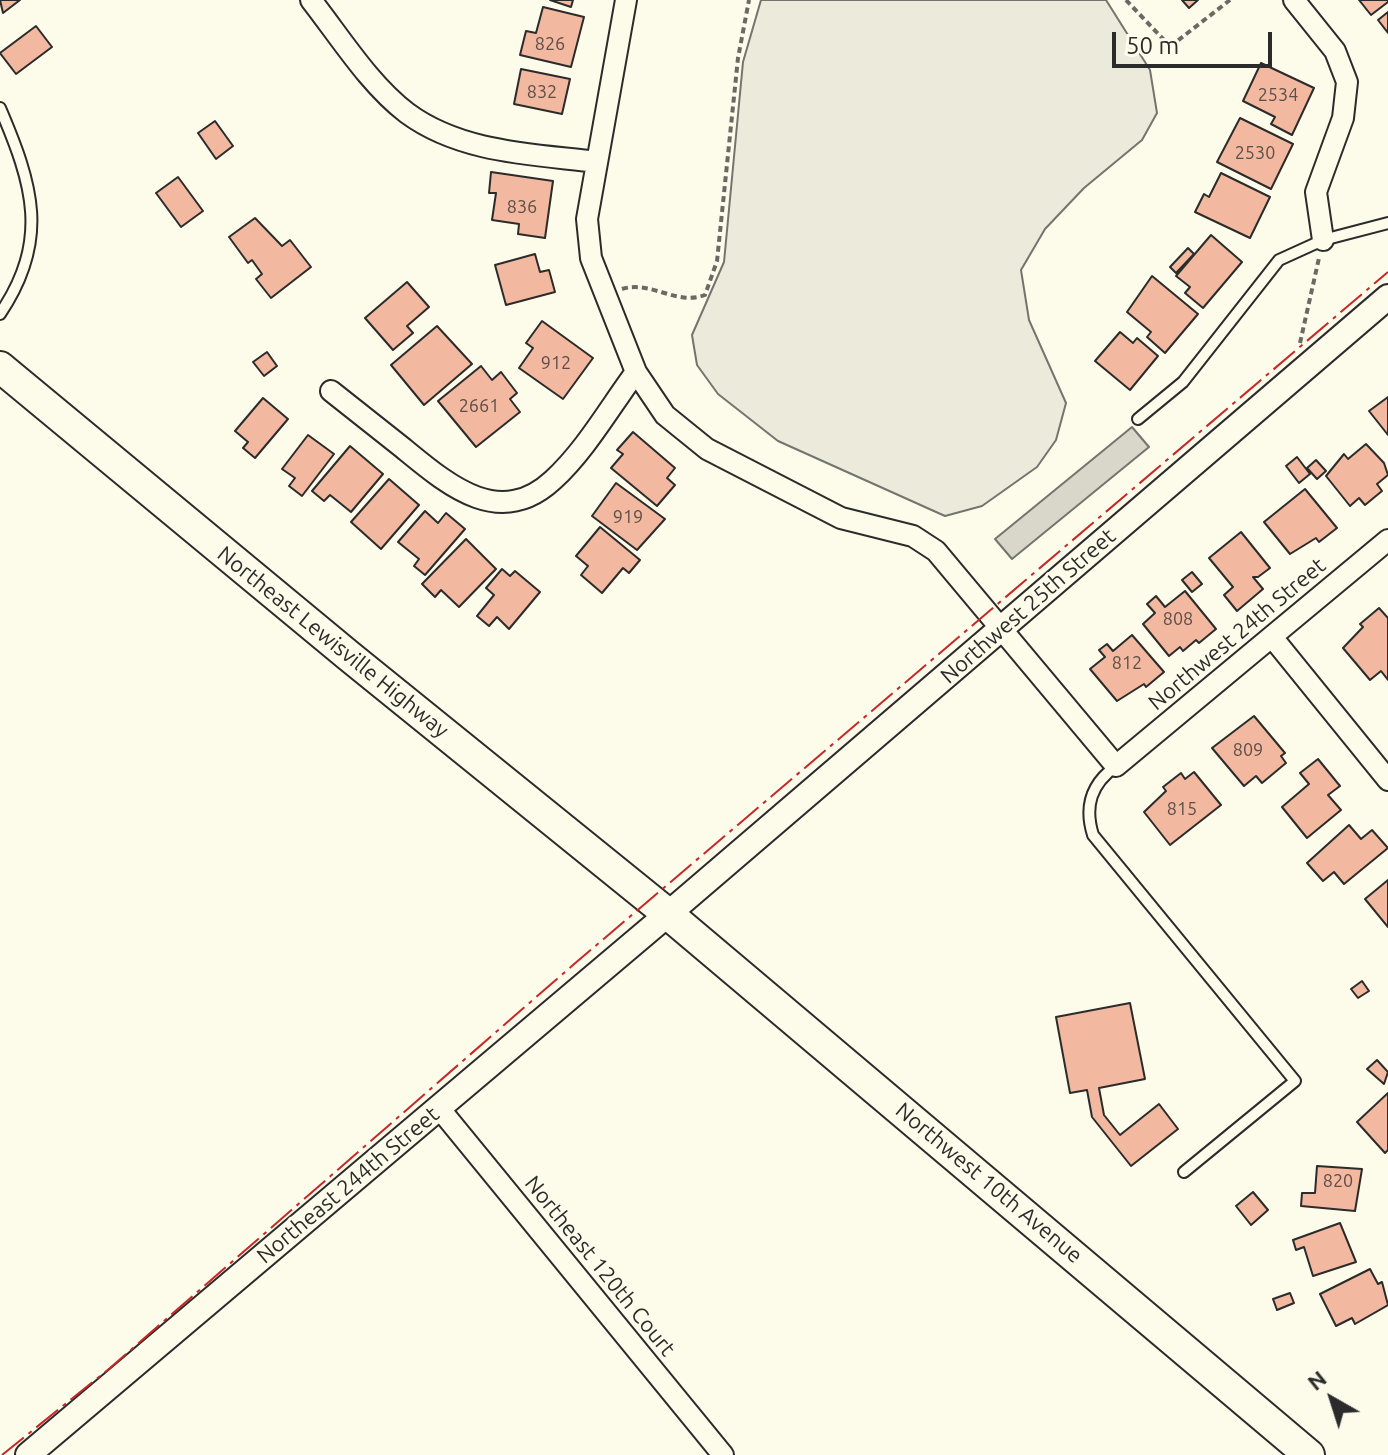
<!DOCTYPE html>
<style>
body{margin:0}
#map{position:relative;width:1388px;height:1455px;overflow:hidden;background:#fdfbea;font-family:Ubuntu,sans-serif}
canvas{display:block}
.north{position:absolute;left:1292px;top:1359px;width:80px;height:80px;-webkit-text-stroke:6px #fdfbea;paint-order:stroke;rotate:321deg;font-size:22px;font-weight:700;line-height:32px;text-align:center;color:#2b2b2b}
.north::after{content:'';display:block;margin:auto;width:28px;height:36px;background:#2b2b2b;clip-path:polygon(50% 0,100% 100%,50% 72%,0 100%)}
.scale{position:absolute;left:1112px;top:32px;width:160px;height:36px;box-sizing:border-box;border:4px solid #2b2b2b;border-top:0;padding-left:10px;font-size:24px;line-height:28px;white-space:nowrap;color:#2b2b2b;-webkit-text-stroke:6px #fdfbea;paint-order:stroke}
</style>
<div id="map">
<canvas width="1388" height="1455"></canvas>
<div class="north">N</div>
<div class="scale">50 m</div>
</div>
<script>
const c = document.querySelector('canvas').getContext('2d');
c.lineJoin = 'round';
function fillPath(path, color) { c.fillStyle = color; c.fill(path, 'evenodd'); }
function trace(path, color, width, dash) { c.strokeStyle = color; c.lineWidth = width; c.lineCap = dash ? 'butt' : 'round'; c.setLineDash(dash || []); c.stroke(path); }
function drawText(font, color, halo, rows, align = 'center') {
  c.font = font + ' Ubuntu,sans-serif'; c.lineWidth = 6; c.setLineDash([]); c.textBaseline = 'middle'; c.strokeStyle = halo; c.fillStyle = color; for (const [text, x, y, turn = 0] of rows) {
    c.save(); c.translate(x, y); c.rotate((+turn || 0) * Math.PI / 180); c.textAlign = isNaN(turn) ? turn : align; if (halo) c.strokeText(text, 0, 0); c.fillText(text, 0, 0); c.restore();
  }
}
const green = new Path2D(`
 M 761,0 L 1106,0 L 1150,70 L 1157,113 L 1142,140 L 1084,188 L 1045,229 L 1021,270 L 1029,320 L 1066,403 L 1056,440 L 1037,467 L 982,506 L 945,516 L 778,441 L 718,394 L 697,365 L 692,335 L 724,262 L 743,62 Z`);
const water = new Path2D(`
 M 1132,427 L 1149,447 L 1012,559 L 995,539 Z`);
const building = new Path2D(`
 M 0,0 L 20,0 L 3,13 Z
 M 550,0 L 573,0 L 571,7 Z
 M 1182,0 L 1198,0 L 1189,8 Z
 M 1359,0 L 1388,0 L 1388,2 L 1371,15 Z
 M 543,7 L 584,17 L 571,67 L 520,55 L 526,31 L 536,33 Z
 M 1388,12 L 1388,33 L 1378,20 Z
 M 36,26 L 52,47 L 16,74 L 0,53 Z
 M 1261,63 L 1314,88 L 1292,135 L 1271,124 L 1275,117 L 1243,101 Z
 M 521,69 L 570,79 L 562,114 L 514,104 Z
 M 1240,118 L 1293,144 L 1271,189 L 1217,162 Z
 M 215,121 L 233,146 L 216,159 L 198,133 Z
 M 491,172 L 553,181 L 545,238 L 518,234 L 519,224 L 492,220 L 496,193 L 489,193 Z
 M 1221,173 L 1270,197 L 1250,238 L 1195,212 L 1204,194 L 1209,197 Z
 M 178,177 L 203,211 L 181,227 L 156,193 Z
 M 255,218 L 282,246 L 290,240 L 311,267 L 271,298 L 256,279 L 262,274 L 252,260 L 248,263 L 229,237 Z
 M 1211,235 L 1242,262 L 1203,308 L 1185,293 L 1190,287 L 1176,276 Z
 M 1188,248 L 1194,254 L 1176,273 L 1170,267 Z
 M 535,254 L 540,272 L 549,270 L 555,292 L 506,305 L 495,265 Z
 M 1152,276 L 1198,314 L 1165,353 L 1147,337 L 1151,332 L 1127,312 Z
 M 407,282 L 429,307 L 407,326 L 413,333 L 393,350 L 365,318 Z
 M 542,321 L 593,358 L 563,399 L 519,368 L 533,348 L 526,343 Z
 M 437,326 L 472,364 L 424,405 L 391,365 Z
 M 1120,332 L 1133,343 L 1137,338 L 1158,356 L 1130,390 L 1095,361 Z
 M 267,352 L 277,366 L 264,376 L 253,362 Z
 M 481,366 L 492,380 L 501,372 L 517,393 L 510,399 L 520,412 L 476,447 L 438,401 Z
 M 1388,397 L 1388,435 L 1369,411 Z
 M 263,398 L 288,419 L 255,458 L 243,448 L 248,442 L 235,431 Z
 M 633,432 L 675,468 L 667,478 L 675,485 L 657,506 L 611,468 L 623,454 L 617,450 Z
 M 308,435 L 334,454 L 302,496 L 289,486 L 295,478 L 282,469 Z
 M 1366,444 L 1384,463 L 1388,475 L 1377,484 L 1382,491 L 1365,505 L 1359,498 L 1350,506 L 1326,476 L 1344,454 L 1348,459 Z
 M 350,446 L 383,474 L 351,512 L 330,495 L 324,501 L 312,491 Z
 M 1297,457 L 1310,474 L 1299,483 L 1286,466 Z
 M 1316,460 L 1326,471 L 1317,479 L 1307,468 Z
 M 389,479 L 419,505 L 381,549 L 351,522 Z
 M 616,483 L 665,519 L 637,550 L 592,516 Z
 M 1305,489 L 1337,528 L 1319,542 L 1316,538 L 1290,554 L 1264,522 Z
 M 425,511 L 438,523 L 446,513 L 465,529 L 425,575 L 414,566 L 419,559 L 398,542 Z
 M 600,527 L 640,560 L 629,573 L 623,568 L 602,593 L 581,575 L 588,566 L 576,556 Z
 M 1241,532 L 1270,568 L 1258,577 L 1253,577 L 1263,589 L 1237,611 L 1224,595 L 1233,587 L 1209,558 Z
 M 466,539 L 496,569 L 459,607 L 441,590 L 435,597 L 422,584 Z
 M 502,569 L 510,576 L 515,571 L 540,592 L 509,629 L 497,617 L 489,626 L 477,616 L 494,595 L 486,588 Z
 M 1192,572 L 1202,584 L 1192,592 L 1182,580 Z
 M 1185,591 L 1216,629 L 1199,643 L 1196,640 L 1183,651 L 1180,647 L 1169,656 L 1143,624 L 1155,613 L 1147,604 L 1156,596 L 1165,607 Z
 M 1379,608 L 1388,618 L 1388,680 L 1381,671 L 1370,680 L 1343,648 L 1363,627 L 1360,624 Z
 M 1132,635 L 1164,672 L 1146,687 L 1144,684 L 1117,701 L 1090,669 L 1105,657 L 1099,650 L 1107,644 L 1113,651 Z
 M 1254,716 L 1285,753 L 1281,756 L 1286,763 L 1262,783 L 1256,776 L 1244,786 L 1212,748 Z
 M 1318,759 L 1340,786 L 1328,795 L 1341,810 L 1307,838 L 1282,807 L 1309,784 L 1300,773 Z
 M 1194,772 L 1221,805 L 1170,845 L 1144,812 L 1166,791 L 1163,787 L 1181,773 L 1185,779 Z
 M 1349,825 L 1361,839 L 1372,830 L 1388,848 L 1344,884 L 1334,872 L 1323,881 L 1307,863 Z
 M 1388,880 L 1388,927 L 1365,899 Z
 M 1362,981 L 1369,991 L 1358,998 L 1351,989 Z
 M 1130,1003 L 1145,1079 L 1099,1088 L 1104,1115 L 1120,1135 L 1159,1104 L 1178,1129 L 1131,1166 L 1092,1117 L 1087,1090 L 1070,1093 L 1056,1017 Z
 M 1377,1060 L 1388,1072 L 1384,1084 L 1367,1069 Z
 M 1388,1093 L 1388,1150 L 1385,1153 L 1357,1122 Z
 M 1317,1166 L 1362,1169 L 1355,1211 L 1301,1206 L 1302,1193 L 1315,1193 Z
 M 1253,1192 L 1268,1210 L 1251,1225 L 1236,1206 Z
 M 1340,1223 L 1356,1262 L 1313,1276 L 1304,1247 L 1296,1250 L 1293,1240 Z
 M 1370,1269 L 1378,1284 L 1382,1282 L 1388,1305 L 1355,1324 L 1352,1318 L 1336,1326 L 1320,1294 Z
 M 1290,1293 L 1294,1303 L 1277,1310 L 1273,1299 Z`);
const path = new Path2D(`
 M 1126,0 L 1164,40 L 1176,42 L 1230,0
 M 622,289 C 651,280 676,306 705,295 L 717,261 L 738,58 L 749,0
 M 1300,343 L 1319,258`);
const service = new Path2D(`
 M 0,108 C 33,185 50,240 0,314
 M 1138,419 L 1183,382 L 1279,260 L 1323,240 L 1388,223
 M 1116,766 C 1091,784 1084,806 1093,835 L 1295,1081 L 1184,1172`);
const minor = new Path2D(`
 M 311,0 C 340,37 369,84 407,113 C 461,153 533,154 597,162
 M 626,0 L 587,219 L 591,258 L 636,372 L 665,415 L 707,449 L 841,518 L 913,536 L 936,551 L 1116,766 L 1388,540
 M 1294,0 L 1335,51 L 1347,82 L 1343,118 L 1316,192 L 1323,240
 M 331,391 C 355,410 379,429 403,448 C 447,484 499,530 553,480 C 585,451 610,407 636,372
 M 1272,637 L 1388,780
 M 439,1108 L 723,1455`);
const tertiary = new Path2D(`
 M 28,1455 L 668,914 L 1388,297`);
const primary = new Path2D(`
 M 0,367 L 349,656 L 668,914 L 1309,1455`);
const power = new Path2D(`
 M 2,1455 L 110,1368 L 573,965 L 1388,272`);
const numberNames = [
 ["826",550,44],
 ["832",542,92],
 ["2534",1278,95],
 ["2530",1255,153],
 ["836",522,207],
 ["912",556,363],
 ["2661",479,406],
 ["919",628,517],
 ["808",1178,619],
 ["812",1127,663],
 ["809",1248,750],
 ["815",1182,809],
 ["820",1338,1181]
];
const streetNames = [
 ["Northwest 25th Street",1028,606,-41],
 ["Northwest 24th Street",1237,634,-40],
 ["Northeast Lewisville Highway",333,642,39],
 ["Northwest 10th Avenue",989,1183,40],
 ["Northeast 244th Street",348,1185,-40],
 ["Northeast 120th Court",600,1266,51]
];
fillPath(green, '#ecebdb');
trace(green, '#74746e', 2);
fillPath(water, '#d8d7c9');
trace(water, '#74746e', 2);
fillPath(building, '#f2b8a0');
trace(building, '#2b2b2b', 2);
trace(service, '#2b2b2b', 14);
trace(minor, '#2b2b2b', 24);
trace(tertiary, '#2b2b2b', 28);
trace(primary, '#2b2b2b', 34);
trace(path, '#6a6964', 4, [6, 4]);
trace(service, '#fdfbea', 10);
trace(minor, '#fdfbea', 20);
trace(tertiary, '#fdfbea', 24);
trace(primary, '#fdfbea', 30);
trace(power, '#c62828', 2, [28, 6, 4, 6]);
drawText('18px', '#5d4e48', null, numberNames);
drawText('22px', '#2b2b2b', '#fdfbea', streetNames);
</script>
